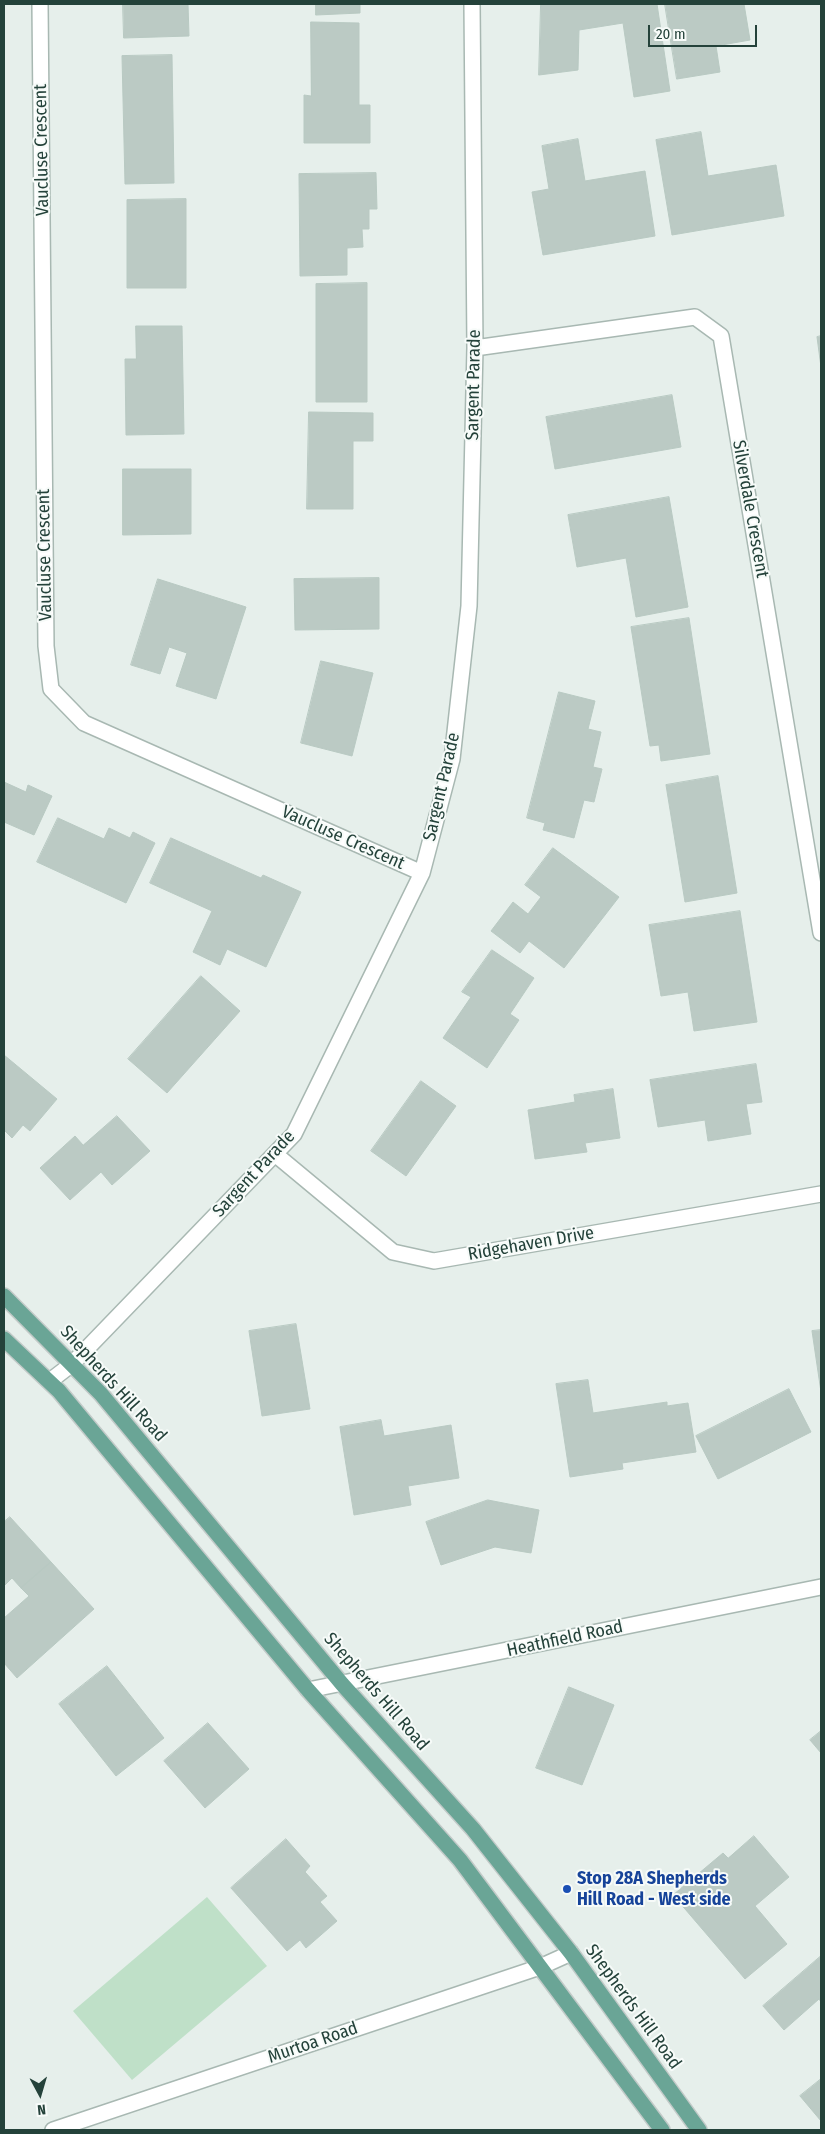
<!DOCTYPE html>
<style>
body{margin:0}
#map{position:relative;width:825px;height:2134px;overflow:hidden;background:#e6efeb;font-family:"Fira Sans Condensed",sans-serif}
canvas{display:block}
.frame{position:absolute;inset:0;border:5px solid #24423a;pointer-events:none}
.north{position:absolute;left:15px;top:2069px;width:50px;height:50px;-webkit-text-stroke:4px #f7fbf9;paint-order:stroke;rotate:174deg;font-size:14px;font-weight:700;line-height:20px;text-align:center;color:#24423a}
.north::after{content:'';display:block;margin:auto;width:18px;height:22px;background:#24423a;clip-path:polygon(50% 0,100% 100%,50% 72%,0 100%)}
.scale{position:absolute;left:648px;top:25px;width:109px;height:22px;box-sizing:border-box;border:2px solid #24423a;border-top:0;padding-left:6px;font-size:15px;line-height:18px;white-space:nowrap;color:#24423a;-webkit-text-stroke:4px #f7fbf9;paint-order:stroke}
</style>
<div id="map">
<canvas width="825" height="2134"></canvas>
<div class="frame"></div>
<div class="north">N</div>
<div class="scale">20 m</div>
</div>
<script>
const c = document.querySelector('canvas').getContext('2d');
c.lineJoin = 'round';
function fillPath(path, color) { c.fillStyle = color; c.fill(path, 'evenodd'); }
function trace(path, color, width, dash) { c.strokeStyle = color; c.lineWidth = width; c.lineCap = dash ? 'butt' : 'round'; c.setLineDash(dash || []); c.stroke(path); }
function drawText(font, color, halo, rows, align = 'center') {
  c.font = font + ' "Fira Sans Condensed",sans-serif'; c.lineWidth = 4; c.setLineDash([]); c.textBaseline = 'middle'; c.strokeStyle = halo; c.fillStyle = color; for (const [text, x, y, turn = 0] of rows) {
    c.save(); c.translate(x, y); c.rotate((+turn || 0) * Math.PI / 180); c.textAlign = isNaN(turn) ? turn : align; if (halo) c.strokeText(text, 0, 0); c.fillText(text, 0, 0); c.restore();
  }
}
const green = new Path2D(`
 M 207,1897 L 267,1966 L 132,2080 L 73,2011 Z`);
const building = new Path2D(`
 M 123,4 L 188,4 L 189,36 L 124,38 Z
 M 316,4 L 360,4 L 360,13 L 316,15 Z
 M 541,4 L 657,4 L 670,91 L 634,97 L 623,23 L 579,30 L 578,70 L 539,75 Z
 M 665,4 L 744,4 L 750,40 L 716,46 L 720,72 L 677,79 Z
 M 311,22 L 359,23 L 359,105 L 370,105 L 370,143 L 304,143 L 304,95 L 311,96 Z
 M 172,55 L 174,183 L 125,184 L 122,56 Z
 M 701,132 L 708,176 L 776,165 L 784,216 L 672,235 L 656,140 Z
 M 578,139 L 585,181 L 645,171 L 655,236 L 543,255 L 532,192 L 549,189 L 542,146 Z
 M 376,173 L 377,209 L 369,209 L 369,229 L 362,229 L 363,247 L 347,248 L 347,275 L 300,276 L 299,174 Z
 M 186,199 L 186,288 L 127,288 L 127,200 Z
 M 367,283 L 367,402 L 316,402 L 316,284 Z
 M 136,326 L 182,326 L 184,434 L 126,435 L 125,359 L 136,359 Z
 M 821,336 L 821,367 L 817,337 Z
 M 672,395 L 681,447 L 555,469 L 546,417 Z
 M 309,412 L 373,413 L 373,441 L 353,441 L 353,509 L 307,509 Z
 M 123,469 L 191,469 L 191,534 L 123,535 Z
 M 669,497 L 688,607 L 636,617 L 626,558 L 577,567 L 568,515 Z
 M 379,578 L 379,629 L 295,630 L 294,579 Z
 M 158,579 L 246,607 L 216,699 L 176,686 L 187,653 L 169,647 L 160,674 L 131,665 Z
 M 689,618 L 710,754 L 661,761 L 659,745 L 650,746 L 631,627 Z
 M 321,661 L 373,673 L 352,756 L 301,743 Z
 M 559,692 L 595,701 L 588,729 L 601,732 L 593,767 L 602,769 L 594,802 L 584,800 L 574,838 L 543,830 L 545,823 L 527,818 Z
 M 718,776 L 737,893 L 685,902 L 666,785 Z
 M 4,782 L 26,792 L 28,785 L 52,796 L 34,835 L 4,822 Z
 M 58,818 L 104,839 L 109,828 L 130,838 L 133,832 L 155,843 L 126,903 L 37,862 Z
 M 171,838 L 261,878 L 263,875 L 301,892 L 266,967 L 227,949 L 220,965 L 193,952 L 212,911 L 150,883 Z
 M 553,848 L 619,897 L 564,968 L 529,941 L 520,953 L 491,931 L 513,902 L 528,914 L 541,897 L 525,885 Z
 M 740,911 L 757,1022 L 694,1031 L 688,992 L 661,996 L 649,925 Z
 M 492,950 L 534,978 L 510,1014 L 519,1020 L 487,1068 L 443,1038 L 471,997 L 462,992 Z
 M 201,976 L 240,1011 L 167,1093 L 128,1059 Z
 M 4,1055 L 57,1099 L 30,1131 L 23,1125 L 12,1138 L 4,1130 Z
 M 756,1064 L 762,1102 L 746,1104 L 751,1134 L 708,1141 L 705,1120 L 658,1127 L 650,1080 Z
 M 421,1081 L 456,1106 L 406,1176 L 371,1151 Z
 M 613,1089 L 620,1138 L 585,1143 L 587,1152 L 535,1159 L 528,1110 L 575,1102 L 574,1095 Z
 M 117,1116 L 150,1151 L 112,1185 L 101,1172 L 70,1200 L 40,1168 L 75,1136 L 83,1145 Z
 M 296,1324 L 310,1409 L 262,1416 L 249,1331 Z
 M 821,1330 L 821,1392 L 812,1331 Z
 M 588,1380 L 593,1413 L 667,1402 L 667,1406 L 688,1403 L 696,1452 L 622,1463 L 623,1469 L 570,1477 L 556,1384 Z
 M 789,1389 L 811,1432 L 718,1479 L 696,1436 Z
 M 381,1420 L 384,1436 L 451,1425 L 459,1478 L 408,1486 L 411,1505 L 354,1515 L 340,1427 Z
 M 488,1500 L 539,1510 L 531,1553 L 495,1547 L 441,1565 L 426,1522 Z
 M 10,1517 L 51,1562 L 21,1588 L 12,1578 L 4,1586 L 4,1522 Z
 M 51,1562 L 94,1609 L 17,1678 L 4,1663 L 4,1618 L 29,1596 L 21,1588 Z
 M 107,1666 L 164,1738 L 116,1776 L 59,1704 Z
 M 569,1687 L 614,1705 L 582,1785 L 536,1768 Z
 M 208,1723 L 249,1769 L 205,1808 L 164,1761 Z
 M 821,1731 L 821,1753 L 810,1740 Z
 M 754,1836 L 789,1877 L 755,1906 L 787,1944 L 745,1979 L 673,1895 L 723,1853 L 728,1858 Z
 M 286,1839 L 310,1866 L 305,1872 L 327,1896 L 320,1902 L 337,1921 L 306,1948 L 300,1940 L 287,1951 L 231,1888 Z
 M 821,1956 L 821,2002 L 819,1999 L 784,2030 L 763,2006 Z
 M 821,2079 L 821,2121 L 800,2096 Z`);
const minor = new Path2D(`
 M 40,4 L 46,646 L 51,689 L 84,723 L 422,873
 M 475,348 L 695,317 L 721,336 L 821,933
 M 275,1154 L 393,1252 L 434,1261 L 821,1194
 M 50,1381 L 72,1364 L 294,1134 L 422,873 L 452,759 L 469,606 L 475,348 L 472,4
 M 308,1690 L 821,1587
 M 53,2130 L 540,1967 L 571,1953`);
const major = new Path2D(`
 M 4,1296 L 101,1394 L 342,1684 L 473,1829 L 571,1953 L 699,2130
 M 4,1339 L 59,1391 L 308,1690 L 460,1860 L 662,2130`);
const markers = [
 [567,1889,5,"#1a4fb4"]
];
const streetNames = [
 ["Vaucluse Crescent",42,150,-91],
 ["Sargent Parade",474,385,-89],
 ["Silverdale Crescent",750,509,80],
 ["Vaucluse Crescent",45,555,-91],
 ["Sargent Parade",442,787,-77],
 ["Vaucluse Crescent",343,838,24],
 ["Sargent Parade",254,1174,-47],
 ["Ridgehaven Drive",531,1244,-10],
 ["Shepherds Hill Road",113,1384,48],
 ["Heathfield Road",565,1639,-12],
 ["Shepherds Hill Road",376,1692,49],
 ["Shepherds Hill Road",633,2007,54],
 ["Murtoa Road",313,2043,-19]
];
const transitNames = [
 ["Stop 28A Shepherds",577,1879],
 ["Hill Road - West side",577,1900]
];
fillPath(green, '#bfe0c8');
fillPath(building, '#bbcac4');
trace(building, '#b8c9c2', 1);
trace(minor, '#a8b8b2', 18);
trace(major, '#c2cac8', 18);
trace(minor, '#fff', 15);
trace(major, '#6aa596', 15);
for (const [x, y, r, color] of markers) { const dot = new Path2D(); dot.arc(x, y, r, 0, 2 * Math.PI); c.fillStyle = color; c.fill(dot); trace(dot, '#f7fbf9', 2); }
drawText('18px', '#24423a', '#f7fbf9', streetNames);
drawText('bold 18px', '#164399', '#f7fbf9', transitNames, 'left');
</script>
